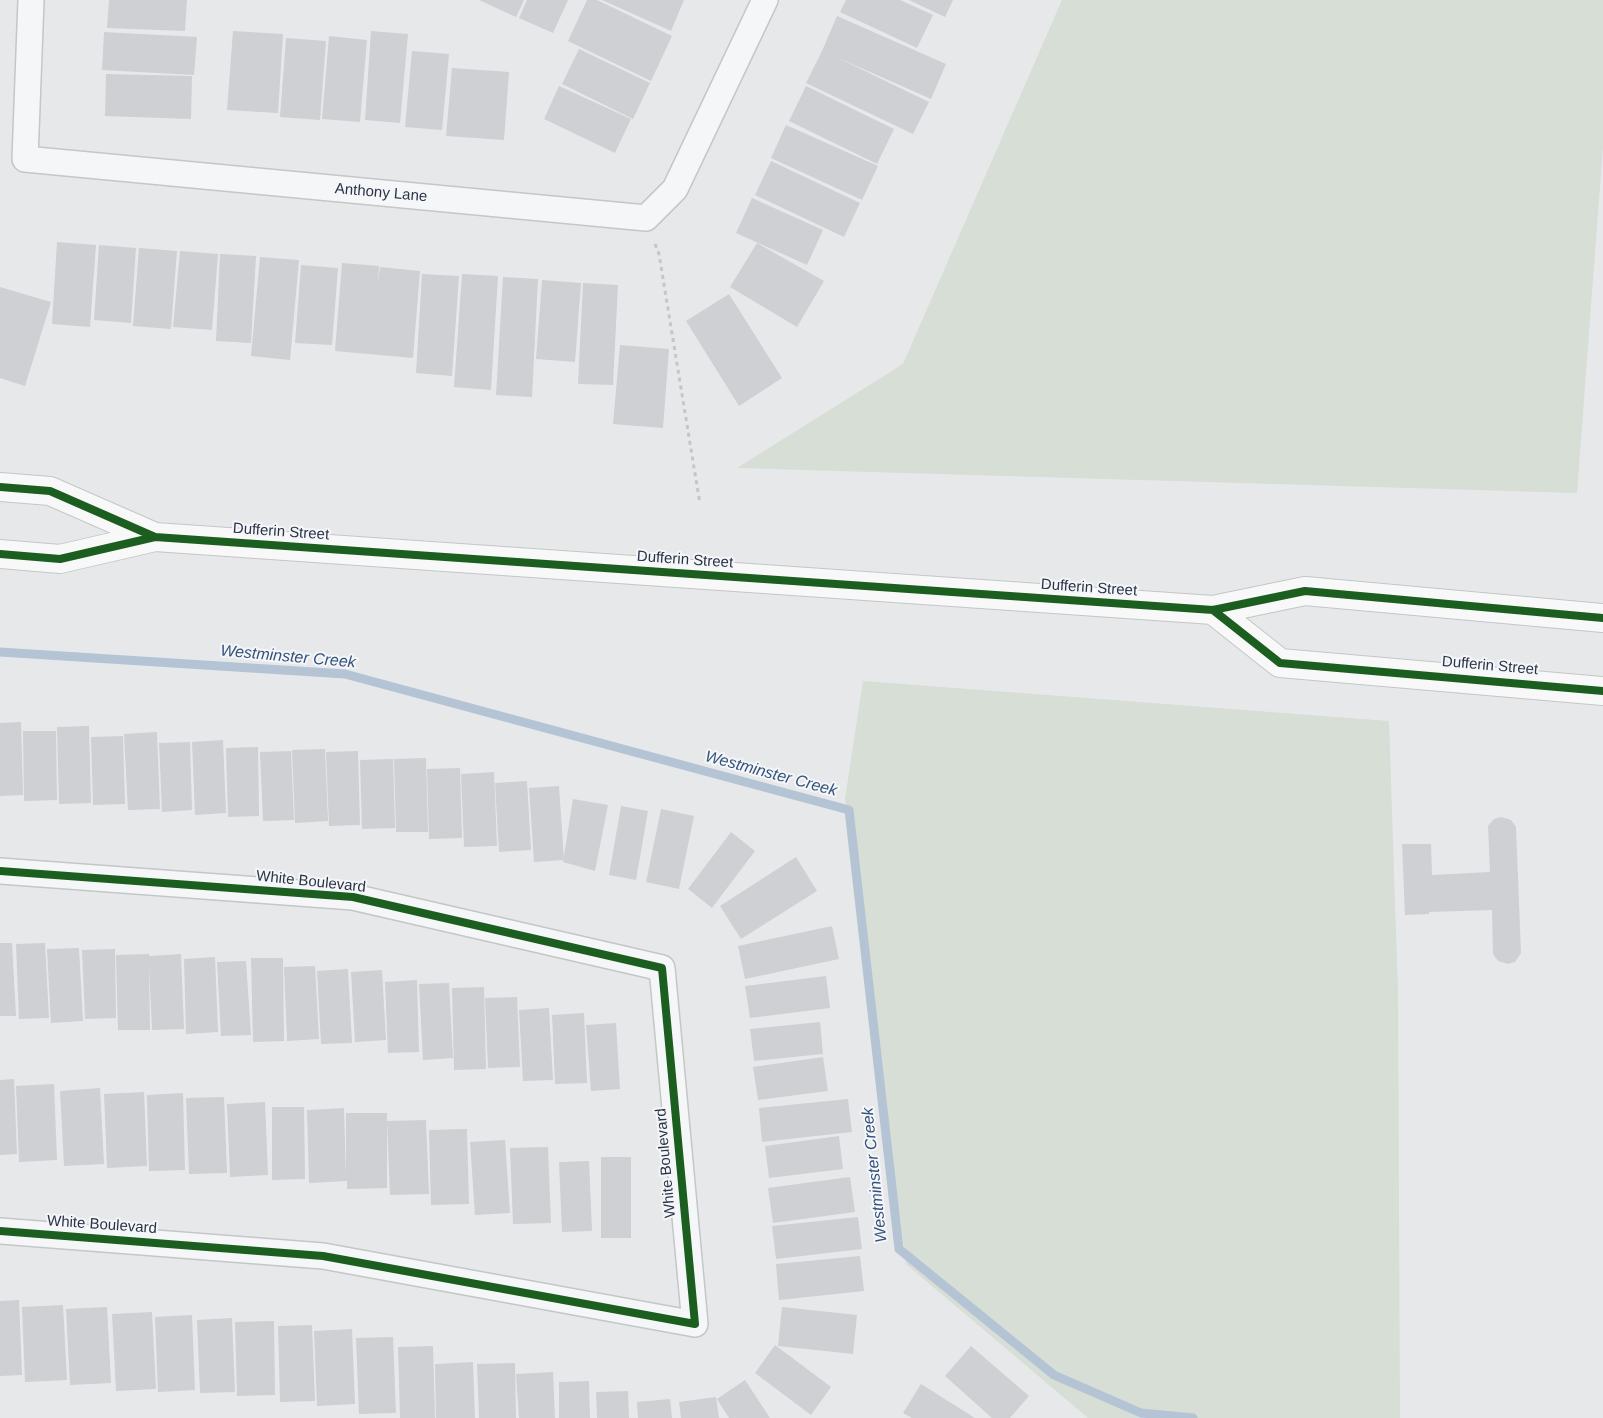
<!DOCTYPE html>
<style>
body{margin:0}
canvas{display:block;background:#e6e8ea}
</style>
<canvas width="1603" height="1418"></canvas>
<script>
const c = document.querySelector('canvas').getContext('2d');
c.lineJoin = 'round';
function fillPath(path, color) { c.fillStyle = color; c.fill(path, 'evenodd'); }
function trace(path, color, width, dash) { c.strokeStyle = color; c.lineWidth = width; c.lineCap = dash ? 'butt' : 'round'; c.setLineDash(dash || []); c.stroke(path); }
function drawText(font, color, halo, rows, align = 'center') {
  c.font = font + ' Arial,sans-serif'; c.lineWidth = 4; c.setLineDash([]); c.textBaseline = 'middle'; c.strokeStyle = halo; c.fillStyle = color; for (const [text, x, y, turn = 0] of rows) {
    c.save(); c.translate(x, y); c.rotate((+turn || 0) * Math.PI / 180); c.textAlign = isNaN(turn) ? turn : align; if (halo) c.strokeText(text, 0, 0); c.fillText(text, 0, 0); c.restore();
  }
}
const green = new Path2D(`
 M 1062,0 L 1603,0 L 1603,146 L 1577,493 L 737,468 L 903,364 Z
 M 863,681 L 1389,721 L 1398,993 L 1400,1418 L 1088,1418 L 906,1264 L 845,799 Z`);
const stream = new Path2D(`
 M 0,652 L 345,674 L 849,810 L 899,1249 L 1054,1375 L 1141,1413 L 1193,1418`);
const building = new Path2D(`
 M 109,0 L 187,0 L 185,31 L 107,28 Z
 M 479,0 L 524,0 L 516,17 Z
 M 527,0 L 568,0 L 553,33 L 519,18 Z
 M 587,0 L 597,0 L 672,36 L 651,81 L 568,41 Z
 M 602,0 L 684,0 L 671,31 Z
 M 846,0 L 900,0 L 933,15 L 917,48 L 840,12 Z
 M 909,0 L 953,0 L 945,17 Z
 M 837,16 L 946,64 L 931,99 L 836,57 L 929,102 L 913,134 L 806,83 L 822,51 Z
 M 233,31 L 283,34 L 278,113 L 227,110 Z
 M 371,31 L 408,34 L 400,123 L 365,120 Z
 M 104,32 L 197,37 L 194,75 L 102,70 Z
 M 329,36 L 367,40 L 360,122 L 322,119 Z
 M 286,38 L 326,41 L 320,120 L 280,117 Z
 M 579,49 L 650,83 L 633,119 L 562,84 Z
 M 412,51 L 449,54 L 442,130 L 405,127 Z
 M 452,68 L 509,72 L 504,140 L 446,136 Z
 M 106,74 L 192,76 L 191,119 L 105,116 Z
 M 559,86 L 631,119 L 615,153 L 544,119 Z
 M 806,86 L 894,129 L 877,164 L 789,121 Z
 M 786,125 L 878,166 L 862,200 L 771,158 Z
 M 771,161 L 860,203 L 844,237 L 755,195 Z
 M 752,198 L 823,230 L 807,265 L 736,233 Z
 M 57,242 L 96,245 L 90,327 L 52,324 Z
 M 757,243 L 824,281 L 797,327 L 730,287 Z
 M 99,245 L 136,248 L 131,323 L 94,320 Z
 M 139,248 L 177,251 L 171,329 L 133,326 Z
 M 180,251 L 218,254 L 212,330 L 173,327 Z
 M 220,254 L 256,256 L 251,343 L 216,341 Z
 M 260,257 L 299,260 L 290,360 L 251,356 Z
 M 342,263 L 379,266 L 378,283 L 380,267 L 420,271 L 413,358 L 335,351 Z
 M 301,265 L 338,268 L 332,345 L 295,343 Z
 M 422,274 L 459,276 L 452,376 L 416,373 Z
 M 462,274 L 498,276 L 491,390 L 454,387 Z
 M 503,277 L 538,279 L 532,397 L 496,395 Z
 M 542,280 L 581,283 L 575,362 L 536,359 Z
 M 583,283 L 618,285 L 613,385 L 578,384 Z
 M 0,287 L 51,302 L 25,386 L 0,378 Z
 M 729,294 L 782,378 L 739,406 L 686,321 Z
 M 620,345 L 669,349 L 663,428 L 613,424 Z
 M 21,722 L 23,795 L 0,796 L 0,723 Z
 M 89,726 L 91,803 L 59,804 L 57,727 Z
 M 23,731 L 56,731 L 57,800 L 24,801 Z
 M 157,732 L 160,809 L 128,810 L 124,734 Z
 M 123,736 L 125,804 L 93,805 L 91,737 Z
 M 223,740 L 226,813 L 195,815 L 192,742 Z
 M 190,742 L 192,810 L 162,812 L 159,743 Z
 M 258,747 L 259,816 L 228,817 L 226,748 Z
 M 325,749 L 328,821 L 295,823 L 292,750 Z
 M 291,751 L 294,820 L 263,821 L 260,752 Z
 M 358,751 L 360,825 L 329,826 L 326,752 Z
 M 426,758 L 428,832 L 396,832 L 394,759 Z
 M 393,759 L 395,828 L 362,829 L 360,760 Z
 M 460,768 L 462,838 L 429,839 L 427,769 Z
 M 494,772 L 497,846 L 464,847 L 461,774 Z
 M 527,781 L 531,850 L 499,852 L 495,783 Z
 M 559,786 L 564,860 L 534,862 L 529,788 Z
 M 573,799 L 608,805 L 595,871 L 563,862 Z
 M 621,806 L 648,811 L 636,880 L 609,875 Z
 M 661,809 L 694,816 L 679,889 L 646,882 Z
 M 1501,817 L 1511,820 L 1516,827 L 1521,953 L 1515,962 L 1508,964 L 1498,961 L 1493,954 L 1492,910 L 1429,912 L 1429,914 L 1405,915 L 1402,844 L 1431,844 L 1432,875 L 1490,872 L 1488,826 L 1494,819 Z
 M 731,832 L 755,851 L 712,908 L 688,889 Z
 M 796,857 L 817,891 L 741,939 L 720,906 Z
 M 832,926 L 839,959 L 745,979 L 738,946 Z
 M 0,943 L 12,943 L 16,1016 L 0,1016 Z
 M 45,943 L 49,1018 L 19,1019 L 16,944 Z
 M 79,948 L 83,1021 L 51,1023 L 47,949 Z
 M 115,949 L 116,1018 L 85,1019 L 82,950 Z
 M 149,954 L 149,956 L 181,954 L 184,1029 L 152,1030 L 149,966 L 150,1030 L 118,1030 L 116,955 Z
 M 215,957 L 218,1032 L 186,1034 L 184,959 Z
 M 251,958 L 283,958 L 284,1041 L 253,1042 Z
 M 246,961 L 251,1035 L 221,1036 L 217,962 Z
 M 315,966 L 319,1039 L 287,1041 L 284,967 Z
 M 348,969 L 352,1043 L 321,1044 L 317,971 Z
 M 382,970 L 386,1040 L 355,1042 L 351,972 Z
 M 826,976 L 830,1008 L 750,1018 L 745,986 Z
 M 417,980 L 419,1052 L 388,1053 L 385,982 Z
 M 449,983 L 453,1058 L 423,1060 L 419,984 Z
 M 484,987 L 486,1069 L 454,1070 L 452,988 Z
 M 517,997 L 520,1067 L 488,1068 L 485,998 Z
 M 549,1008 L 553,1080 L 523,1081 L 519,1010 Z
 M 584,1013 L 587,1083 L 555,1084 L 552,1015 Z
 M 820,1022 L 823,1054 L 754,1061 L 750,1029 Z
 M 616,1023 L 620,1089 L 591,1091 L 586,1025 Z
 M 823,1057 L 828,1091 L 758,1100 L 753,1067 Z
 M 14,1079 L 17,1154 L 0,1155 L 0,1080 Z
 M 54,1084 L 57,1160 L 19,1162 L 16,1086 Z
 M 100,1088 L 104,1164 L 64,1166 L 60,1091 Z
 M 144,1092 L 147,1166 L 107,1168 L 104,1094 Z
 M 183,1093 L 185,1170 L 149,1171 L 147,1095 Z
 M 224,1097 L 227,1173 L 189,1174 L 186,1098 Z
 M 848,1099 L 852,1132 L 762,1142 L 759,1108 Z
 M 265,1102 L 268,1175 L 230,1177 L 227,1104 Z
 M 272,1107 L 304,1107 L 305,1179 L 272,1180 Z
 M 344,1108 L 346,1178 L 346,1113 L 387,1113 L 387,1188 L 347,1189 L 347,1181 L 309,1183 L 307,1110 Z
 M 426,1120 L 429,1194 L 390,1195 L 387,1121 Z
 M 467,1129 L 469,1204 L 431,1205 L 429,1130 Z
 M 839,1136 L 843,1169 L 769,1178 L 765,1146 Z
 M 505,1140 L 510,1213 L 475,1215 L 470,1142 Z
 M 548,1147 L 551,1223 L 513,1224 L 510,1148 Z
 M 601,1157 L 631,1157 L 631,1238 L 601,1238 Z
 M 589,1161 L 592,1231 L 562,1232 L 559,1162 Z
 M 850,1177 L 855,1212 L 773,1223 L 768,1188 Z
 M 858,1217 L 862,1249 L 776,1259 L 772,1226 Z
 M 860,1256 L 864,1291 L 779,1300 L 776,1264 Z
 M 19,1300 L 22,1375 L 0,1376 L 0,1301 Z
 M 63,1305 L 67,1380 L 25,1382 L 22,1307 Z
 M 107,1307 L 111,1383 L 70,1385 L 66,1309 Z
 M 782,1307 L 857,1315 L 853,1354 L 778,1346 Z
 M 152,1312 L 156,1389 L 116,1391 L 112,1314 Z
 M 192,1315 L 195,1390 L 158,1392 L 155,1317 Z
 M 232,1318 L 235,1392 L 200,1393 L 197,1320 Z
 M 274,1321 L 275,1395 L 237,1396 L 235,1322 Z
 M 312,1325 L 315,1401 L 280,1402 L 278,1326 Z
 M 352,1329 L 355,1404 L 317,1406 L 314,1331 Z
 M 393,1337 L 396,1413 L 359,1414 L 356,1338 Z
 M 775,1345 L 831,1387 L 811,1415 L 755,1373 Z
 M 433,1346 L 435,1418 L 400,1418 L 398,1347 Z
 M 971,1346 L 1029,1396 L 1010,1418 L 992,1418 L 945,1376 Z
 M 473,1362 L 475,1418 L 436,1418 L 435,1364 Z
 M 515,1363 L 516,1418 L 479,1418 L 477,1364 Z
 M 553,1372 L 555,1418 L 519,1418 L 516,1374 Z
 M 745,1380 L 770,1418 L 729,1418 L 717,1399 Z
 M 589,1381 L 590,1418 L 559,1418 L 559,1382 Z
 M 921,1384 L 975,1418 L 912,1418 L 903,1413 Z
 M 628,1391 L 629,1418 L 597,1418 L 596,1392 Z
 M 716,1397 L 719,1418 L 681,1418 L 679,1402 Z
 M 670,1399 L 672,1418 L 638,1418 L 637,1402 Z`);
const path = new Path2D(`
 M 655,244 L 659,254 L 700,504`);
const street = new Path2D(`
 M 31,0 L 25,159 L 646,218 L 675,189 L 765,0
 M 0,871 L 353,897 L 662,968 L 695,1324 L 323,1256 L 0,1231`);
const secondary = new Path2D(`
 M 0,487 L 50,491 L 155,537
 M 0,554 L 60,559 L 155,537 L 1213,610 L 1305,591 L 1603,618
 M 1213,610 L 1280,663 L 1603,691`);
const cycleway = new Path2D(`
 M 0,487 L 50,491 L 155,537
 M 0,554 L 60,559 L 155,537 L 1213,610 L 1305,591 L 1603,618
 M 1213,610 L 1280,663 L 1603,691
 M 0,871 L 353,897 L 662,968 L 695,1324 L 323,1256 L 0,1231`);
const streetNames = [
 ["Anthony Lane",381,193,5],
 ["Dufferin Street",281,532,4],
 ["Dufferin Street",685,560,4],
 ["Dufferin Street",1089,588,4],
 ["Dufferin Street",1490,666,5],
 ["White Boulevard",311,882,6],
 ["White Boulevard",666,1163,-95],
 ["White Boulevard",102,1225,4]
];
const waterNames = [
 ["Westminster Creek",288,657,5],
 ["Westminster Creek",771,774,15],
 ["Westminster Creek",875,1175,-96]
];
fillPath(green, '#d6ded6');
trace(stream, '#b4c4d5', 9);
fillPath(building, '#ced0d3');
trace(street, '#c4c6c8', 28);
trace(secondary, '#c4c6c8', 30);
trace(path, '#c5c6ca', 3, [4, 4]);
trace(street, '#f5f6f7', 25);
trace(secondary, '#f8f8f8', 28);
trace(cycleway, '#1b5e20', 8);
drawText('15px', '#2b3445', '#f4f6f9', streetNames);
drawText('italic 16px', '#34527a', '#f4f6f9', waterNames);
</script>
